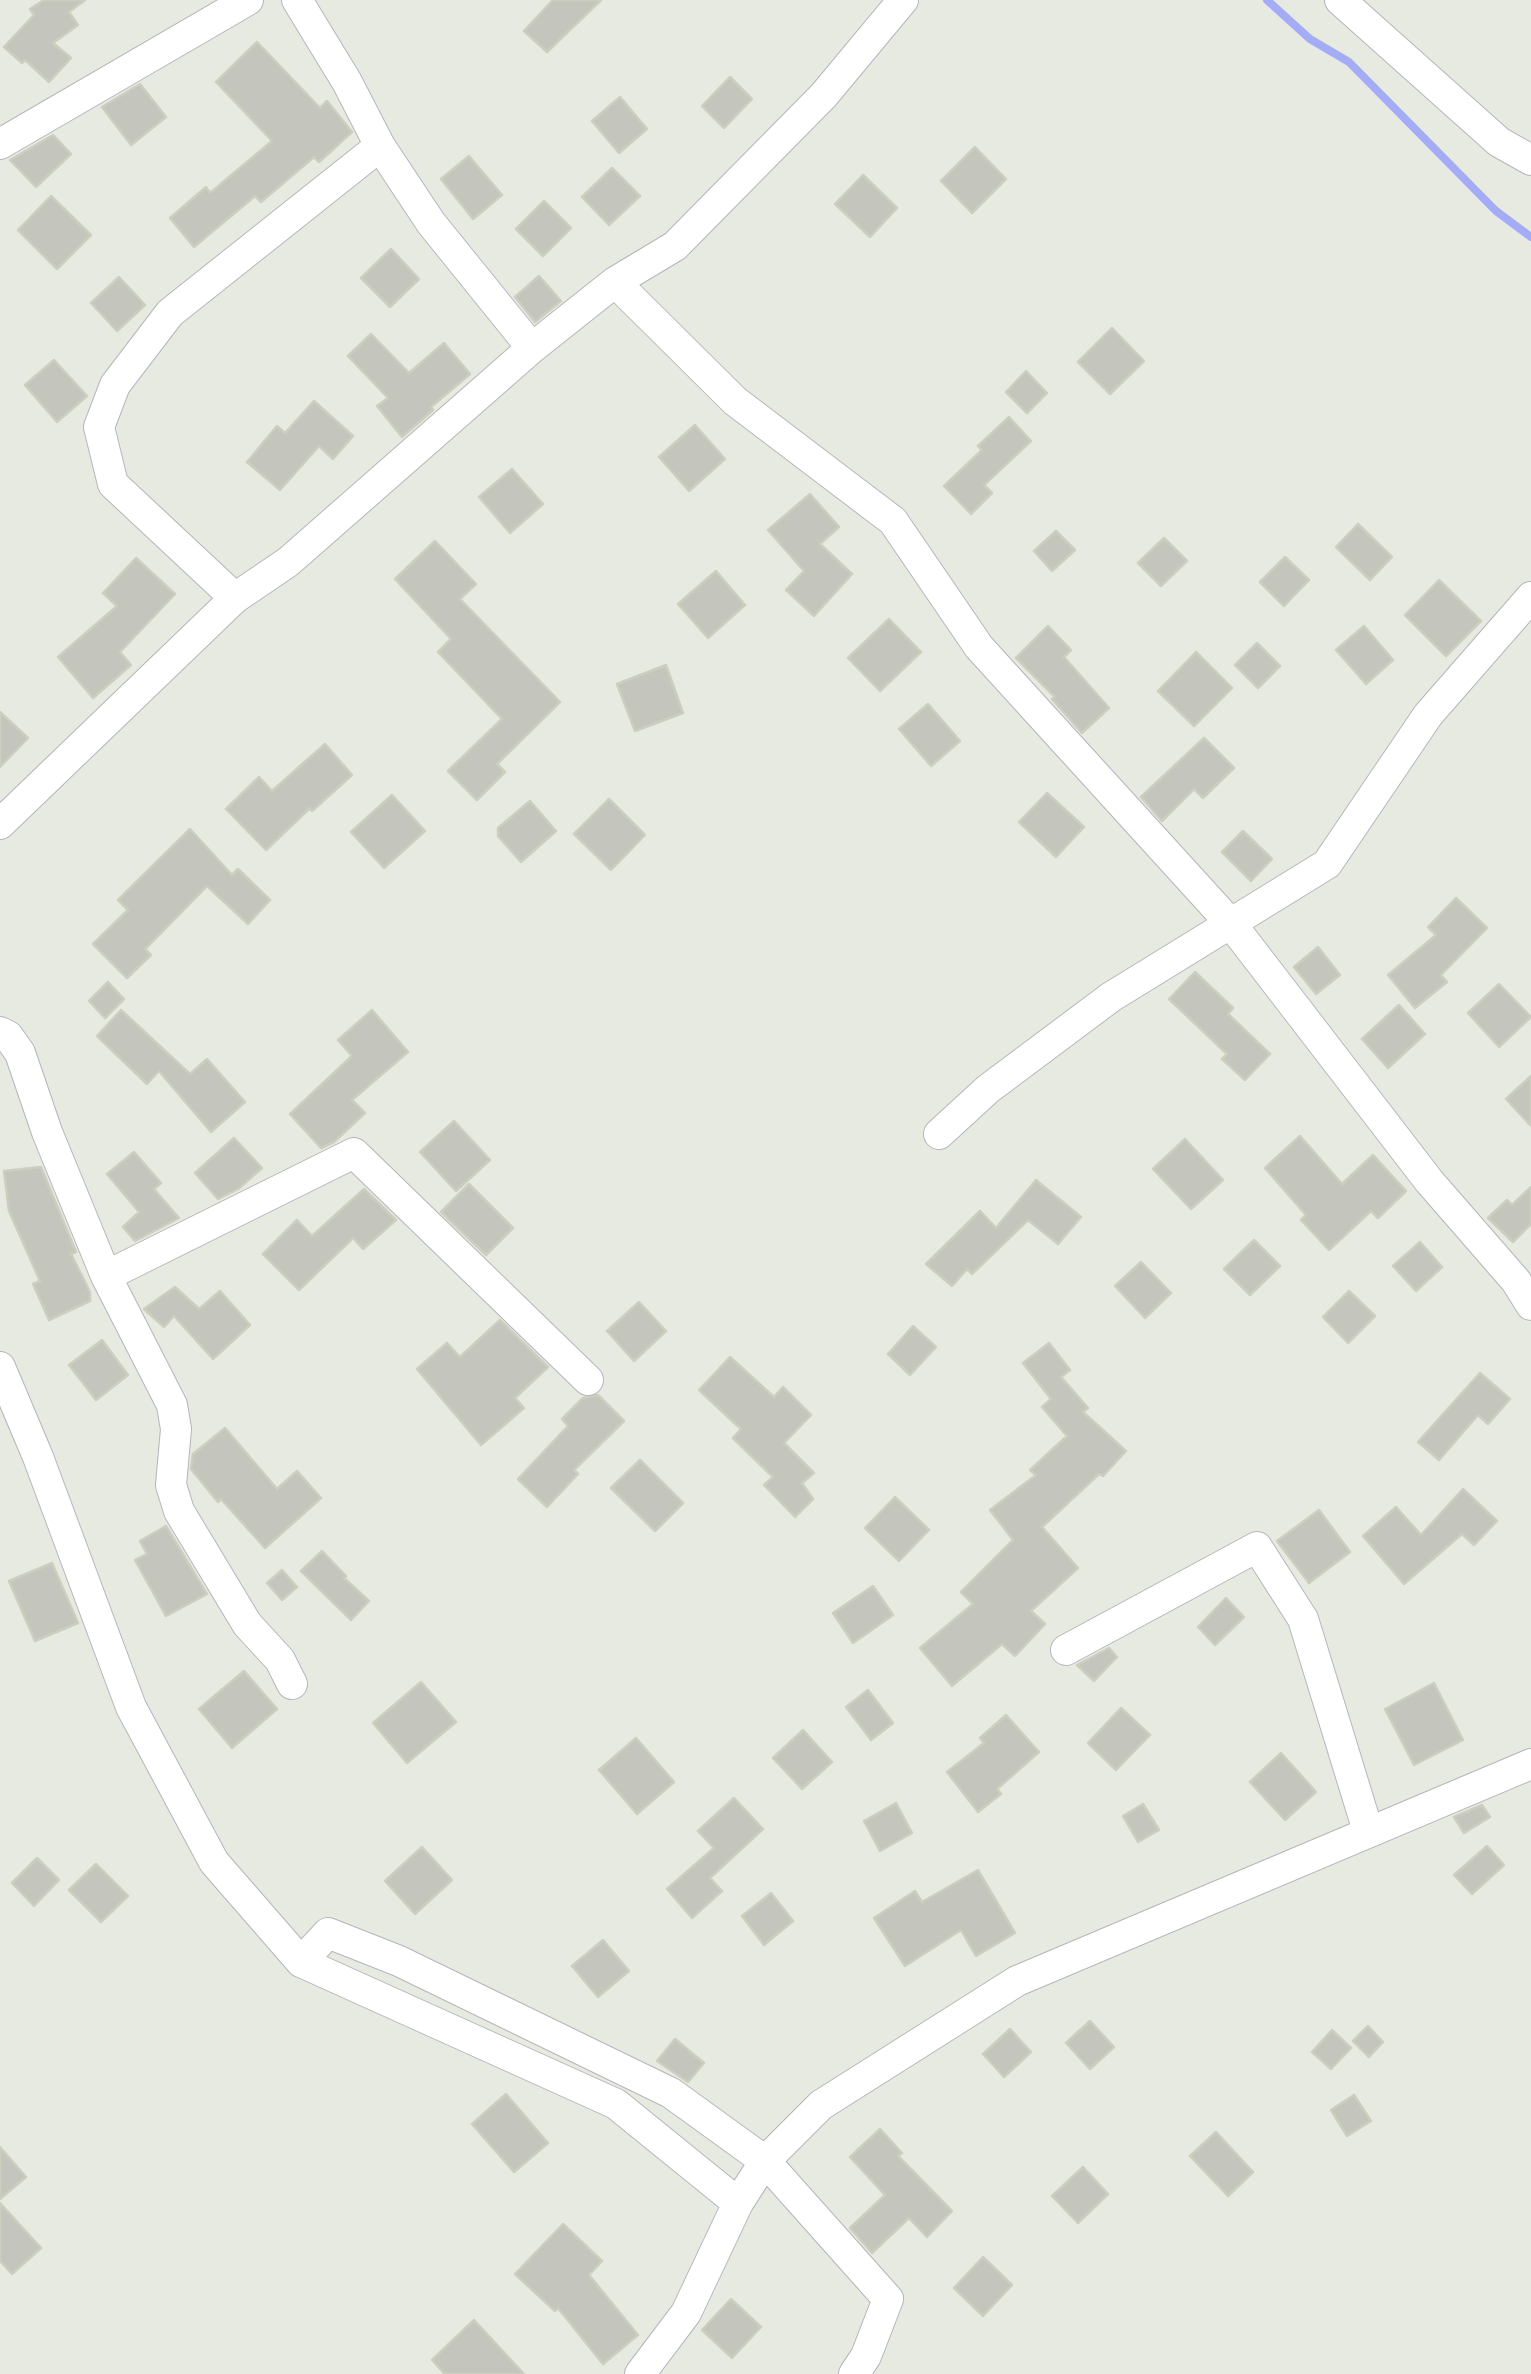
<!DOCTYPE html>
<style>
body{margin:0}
canvas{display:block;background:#e7eae0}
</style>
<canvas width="1531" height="2374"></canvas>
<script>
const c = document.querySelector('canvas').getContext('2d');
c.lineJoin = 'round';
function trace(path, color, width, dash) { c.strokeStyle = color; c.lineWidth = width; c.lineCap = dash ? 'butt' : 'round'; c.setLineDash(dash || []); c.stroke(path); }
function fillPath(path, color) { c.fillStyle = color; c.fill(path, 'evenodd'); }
const stream = new Path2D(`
 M 1267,0 L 1310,39 L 1349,62 L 1496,211 L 1531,237`);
const building = new Path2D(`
 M 44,0 L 85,0 L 69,12 L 78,25 L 53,43 L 71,58 L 49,82 L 25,60 L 22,63 L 4,47 L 34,15 L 30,9 Z
 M 553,0 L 601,0 L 547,52 L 524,31 Z
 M 257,42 L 320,108 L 327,101 L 352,132 L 319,162 L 314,157 L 261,202 L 255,196 L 194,247 L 170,218 L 206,187 L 210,193 L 272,141 L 216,82 Z
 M 730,77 L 752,99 L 724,128 L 702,106 Z
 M 140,84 L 166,117 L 131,145 L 102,107 Z
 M 620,97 L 647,129 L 619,153 L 592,121 Z
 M 53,135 L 71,154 L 36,187 L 10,160 Z
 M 975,147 L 1006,179 L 972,213 L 941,181 Z
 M 469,156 L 502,195 L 473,219 L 441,179 Z
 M 612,168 L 640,196 L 609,225 L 582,197 Z
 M 863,175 L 897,208 L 870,237 L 835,204 Z
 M 51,196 L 91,235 L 57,269 L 18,230 Z
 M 544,201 L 571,228 L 543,256 L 516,229 Z
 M 391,249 L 419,279 L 390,307 L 361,278 Z
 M 539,276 L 561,301 L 535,322 L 515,297 Z
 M 119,277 L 145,305 L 117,331 L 91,303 Z
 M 1112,328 L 1144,361 L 1110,394 L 1078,362 Z
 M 371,334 L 409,373 L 444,343 L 470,374 L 431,407 L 433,410 L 402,437 L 377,406 L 388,398 L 348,356 Z
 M 54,360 L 87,396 L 57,422 L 25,385 Z
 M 1026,371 L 1047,393 L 1027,413 L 1006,392 Z
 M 314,401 L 353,436 L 333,459 L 319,446 L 280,490 L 247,462 L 277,426 L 285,433 Z
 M 1009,417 L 1031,441 L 984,485 L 992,493 L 971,514 L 944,486 L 982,450 L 978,446 Z
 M 695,425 L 725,459 L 689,491 L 659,457 Z
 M 512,469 L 543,504 L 510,533 L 479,497 Z
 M 810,494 L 839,527 L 820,544 L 852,574 L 814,616 L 786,590 L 804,571 L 768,530 Z
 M 1358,524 L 1392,557 L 1370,580 L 1336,547 Z
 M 1056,531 L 1075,550 L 1052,571 L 1034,551 Z
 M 1164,538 L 1187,561 L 1161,586 L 1138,563 Z
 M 435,541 L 476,584 L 460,599 L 560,702 L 497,764 L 505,772 L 477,800 L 448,771 L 502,719 L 438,652 L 451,639 L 395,579 Z
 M 1285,557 L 1309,580 L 1284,606 L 1260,582 Z
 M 136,558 L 175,594 L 120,652 L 131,665 L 93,698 L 58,657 L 117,606 L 103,593 Z
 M 716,571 L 745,605 L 708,638 L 678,604 Z
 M 1439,580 L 1481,621 L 1446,656 L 1405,615 Z
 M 889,619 L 921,652 L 880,691 L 848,658 Z
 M 1048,626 L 1071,650 L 1064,657 L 1109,708 L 1082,733 L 1052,699 L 1055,697 L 1016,658 Z
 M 1364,626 L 1393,660 L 1366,684 L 1336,650 Z
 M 1257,643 L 1280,666 L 1258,688 L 1235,665 Z
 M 1196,652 L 1232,688 L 1194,726 L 1158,691 Z
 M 666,665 L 683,713 L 635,731 L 617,684 Z
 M 928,704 L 960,741 L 931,766 L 899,729 Z
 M 0,712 L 28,738 L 0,767 Z
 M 1204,738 L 1234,768 L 1203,798 L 1194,789 L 1162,821 L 1141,797 Z
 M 325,744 L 352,775 L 312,811 L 310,808 L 266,850 L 226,809 L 259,777 L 272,791 Z
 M 1047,793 L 1084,827 L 1056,857 L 1019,822 Z
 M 392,795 L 425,831 L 384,868 L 351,832 Z
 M 609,799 L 645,835 L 611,870 L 574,834 Z
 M 530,801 L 556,831 L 521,862 L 498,836 L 498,828 Z
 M 190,829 L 232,875 L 238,869 L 270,900 L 248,924 L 207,886 L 145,949 L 151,955 L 127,978 L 93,944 L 128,910 L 118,900 Z
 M 1243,831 L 1272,859 L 1251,881 L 1222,852 Z
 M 1456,898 L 1487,928 L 1441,975 L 1447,982 L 1415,1008 L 1388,975 L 1436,935 L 1428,927 Z
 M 1318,947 L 1340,975 L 1316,994 L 1294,967 Z
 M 1195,972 L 1233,1008 L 1228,1014 L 1270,1054 L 1245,1080 L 1222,1059 L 1227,1054 L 1169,999 Z
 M 108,982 L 124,999 L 105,1018 L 89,1001 Z
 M 1499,984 L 1531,1017 L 1499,1047 L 1468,1013 Z
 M 1399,1005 L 1425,1034 L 1388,1068 L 1362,1039 Z
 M 121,1010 L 190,1074 L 207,1059 L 245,1102 L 211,1132 L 159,1071 L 147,1084 L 97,1036 Z
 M 372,1010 L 408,1052 L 352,1100 L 365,1113 L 334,1142 L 321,1148 L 290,1114 L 352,1056 L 338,1040 Z
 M 1531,1076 L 1531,1126 L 1506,1099 Z
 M 454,1121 L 490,1160 L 456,1191 L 420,1152 Z
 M 1300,1136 L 1342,1184 L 1373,1155 L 1406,1191 L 1378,1218 L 1371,1211 L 1329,1250 L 1301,1220 L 1306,1215 L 1265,1168 Z
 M 234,1138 L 262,1168 L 238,1189 L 218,1199 L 195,1173 Z
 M 1185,1139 L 1223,1180 L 1191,1209 L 1153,1169 Z
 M 134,1152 L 161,1183 L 154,1189 L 179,1218 L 135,1241 L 123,1227 L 139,1212 L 107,1174 Z
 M 41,1167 L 76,1252 L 71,1254 L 90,1292 L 90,1301 L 49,1320 L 33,1284 L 40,1281 L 9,1211 L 4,1171 Z
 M 1036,1180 L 1081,1217 L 1058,1244 L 1028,1220 L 972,1274 L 967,1269 L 952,1286 L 926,1264 L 980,1211 L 996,1228 Z
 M 469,1184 L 513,1228 L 486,1255 L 441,1212 Z
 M 1531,1187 L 1531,1224 L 1513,1242 L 1488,1218 L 1507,1200 L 1512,1205 Z
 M 364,1189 L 396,1220 L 363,1249 L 353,1238 L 299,1290 L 263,1254 L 297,1220 L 312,1236 Z
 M 1254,1240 L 1280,1266 L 1250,1295 L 1224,1269 Z
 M 1420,1242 L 1442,1267 L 1416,1291 L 1393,1266 Z
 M 1141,1262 L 1171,1293 L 1145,1318 L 1115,1286 Z
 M 175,1287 L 199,1309 L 220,1291 L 250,1325 L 213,1359 L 174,1316 L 164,1327 L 144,1309 Z
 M 1349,1291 L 1375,1316 L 1348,1343 L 1323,1317 Z
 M 639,1302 L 666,1331 L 634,1361 L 607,1331 Z
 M 500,1320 L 548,1367 L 515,1398 L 524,1408 L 481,1445 L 417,1369 L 447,1343 L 460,1357 Z
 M 913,1326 L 936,1347 L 910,1375 L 888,1354 Z
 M 102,1340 L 128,1375 L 96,1400 L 69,1365 Z
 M 1049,1343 L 1070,1370 L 1061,1377 L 1088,1408 L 1083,1412 L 1126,1451 L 1103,1476 L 1099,1474 L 1042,1527 L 1078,1568 L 1031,1611 L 1045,1624 L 1015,1656 L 1002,1644 L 952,1686 L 920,1648 L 973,1604 L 961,1592 L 1013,1540 L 990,1510 L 1036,1475 L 1030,1470 L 1067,1436 L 1042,1407 L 1051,1399 L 1023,1363 Z
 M 730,1357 L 774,1397 L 783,1387 L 811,1415 L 784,1443 L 814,1473 L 802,1483 L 813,1499 L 795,1517 L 764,1485 L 773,1477 L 733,1438 L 741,1429 L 699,1390 Z
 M 1480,1373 L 1510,1399 L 1488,1424 L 1478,1415 L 1439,1460 L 1418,1442 Z
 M 598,1395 L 624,1421 L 574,1470 L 578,1474 L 547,1507 L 518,1479 L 568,1426 L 562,1419 L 583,1398 Z
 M 225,1428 L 277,1489 L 297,1471 L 321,1498 L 265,1548 L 221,1499 L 218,1502 L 191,1469 L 193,1454 Z
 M 640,1460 L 683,1503 L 655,1531 L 611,1488 Z
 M 1463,1489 L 1497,1521 L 1474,1545 L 1462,1534 L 1404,1584 L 1363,1536 L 1396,1507 L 1421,1535 Z
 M 895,1497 L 929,1530 L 899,1561 L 865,1528 Z
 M 1319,1510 L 1350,1552 L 1309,1583 L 1277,1541 Z
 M 166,1526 L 207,1594 L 166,1616 L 135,1560 L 147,1554 L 140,1541 Z
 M 322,1551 L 346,1576 L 344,1578 L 369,1601 L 351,1620 L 301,1571 Z
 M 52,1563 L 78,1623 L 35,1641 L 9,1581 Z
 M 282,1570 L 297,1587 L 282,1600 L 267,1583 Z
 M 873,1586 L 893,1615 L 853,1643 L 833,1613 Z
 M 1226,1598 L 1244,1617 L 1215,1645 L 1198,1627 Z
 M 1109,1648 L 1117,1657 L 1094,1681 L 1077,1665 Z
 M 244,1671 L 277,1709 L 232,1748 L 199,1709 Z
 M 421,1682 L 456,1722 L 407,1763 L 373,1723 Z
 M 1434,1683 L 1463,1740 L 1414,1765 L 1385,1709 Z
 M 868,1690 L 893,1723 L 871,1740 L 846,1707 Z
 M 1121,1708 L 1150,1735 L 1116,1770 L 1088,1743 Z
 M 1006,1715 L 1039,1752 L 997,1789 L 1001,1794 L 978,1812 L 947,1772 L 984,1743 L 980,1738 Z
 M 803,1730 L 832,1762 L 802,1789 L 773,1758 Z
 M 636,1738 L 674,1782 L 637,1814 L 599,1770 Z
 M 1281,1753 L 1316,1792 L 1285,1820 L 1250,1782 Z
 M 734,1798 L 763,1829 L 710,1878 L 722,1891 L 692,1918 L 667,1889 L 714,1848 L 698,1831 Z
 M 896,1803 L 912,1833 L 880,1851 L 864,1821 Z
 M 1143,1804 L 1159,1830 L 1138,1842 L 1123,1816 Z
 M 1482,1805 L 1490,1817 L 1464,1833 L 1454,1817 Z
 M 1487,1846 L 1504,1865 L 1472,1894 L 1454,1875 Z
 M 422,1847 L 452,1880 L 415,1914 L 385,1881 Z
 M 37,1858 L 59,1880 L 34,1906 L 12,1883 Z
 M 96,1864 L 128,1896 L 101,1922 L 69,1890 Z
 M 978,1870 L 1015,1933 L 976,1956 L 961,1930 L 905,1966 L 874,1918 L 915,1891 L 922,1902 Z
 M 771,1893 L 793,1921 L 764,1945 L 742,1916 Z
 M 603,1940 L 629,1971 L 598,1997 L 572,1966 Z
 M 1090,2021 L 1114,2047 L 1090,2069 L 1066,2043 Z
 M 1368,2026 L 1383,2042 L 1369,2057 L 1353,2041 Z
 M 1010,2029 L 1031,2052 L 1004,2077 L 983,2054 Z
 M 1332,2030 L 1351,2048 L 1331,2069 L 1312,2052 Z
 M 675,2039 L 704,2063 L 688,2082 L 657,2061 Z
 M 506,2094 L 548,2143 L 514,2172 L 472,2124 Z
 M 1354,2095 L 1371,2121 L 1347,2136 L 1331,2110 Z
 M 880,2129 L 902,2153 L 898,2156 L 952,2211 L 927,2237 L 909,2218 L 872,2253 L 850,2228 L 885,2195 L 850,2157 Z
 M 1216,2132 L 1253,2172 L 1228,2196 L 1190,2156 Z
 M 0,2147 L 26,2177 L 0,2199 Z
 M 1083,2167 L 1108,2194 L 1078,2223 L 1052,2196 Z
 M 0,2203 L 41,2248 L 12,2274 L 0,2261 Z
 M 563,2224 L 602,2261 L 589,2275 L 638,2335 L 603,2364 L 558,2308 L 555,2311 L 515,2274 Z
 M 983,2257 L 1012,2285 L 983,2316 L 954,2288 Z
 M 731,2299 L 761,2327 L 732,2358 L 702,2330 Z
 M 474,2320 L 524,2374 L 445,2374 L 432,2360 Z`);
const minor = new Path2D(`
 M 297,0 L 347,82 L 380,146 L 431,223 L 532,348
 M 1340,0 L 1499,142 L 1531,160
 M 0,144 L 248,0
 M 615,282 L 735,401 L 893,521 L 979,647 L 1232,925 L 1429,1181 L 1516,1281 L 1531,1305
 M 235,598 L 113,484 L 99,427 L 115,385 L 170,313 L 380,146
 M 0,824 L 235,598 L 288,562 L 532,348 L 615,282 L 675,246 L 824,95 L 903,0
 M 0,1032 L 8,1036 L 20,1053 L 47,1132 L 106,1276 L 172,1405 L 176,1429 L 171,1485 L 179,1511 L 247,1624 L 280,1660 L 292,1684
 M 939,1134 L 988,1089 L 1111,997 L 1327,864 L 1428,715 L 1531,597
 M 106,1276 L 354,1153 L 588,1380
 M 0,1367 L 38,1457 L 131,1707 L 214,1862 L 301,1962 L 616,2104 L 738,2203
 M 1066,1650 L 1257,1547 L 1303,1619 L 1368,1831
 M 301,1962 L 328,1933 L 399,1961 L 671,2093 L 765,2161 L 888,2299 L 866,2356 L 854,2374
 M 640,2374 L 686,2313 L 738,2203 L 765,2161 L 821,2105 L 1017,1981 L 1531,1764`);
trace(stream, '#a4acf6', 8);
fillPath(building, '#c4c5bc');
trace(building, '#cccebf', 2.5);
trace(minor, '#b6b5bb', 32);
trace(minor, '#fff', 30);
</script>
